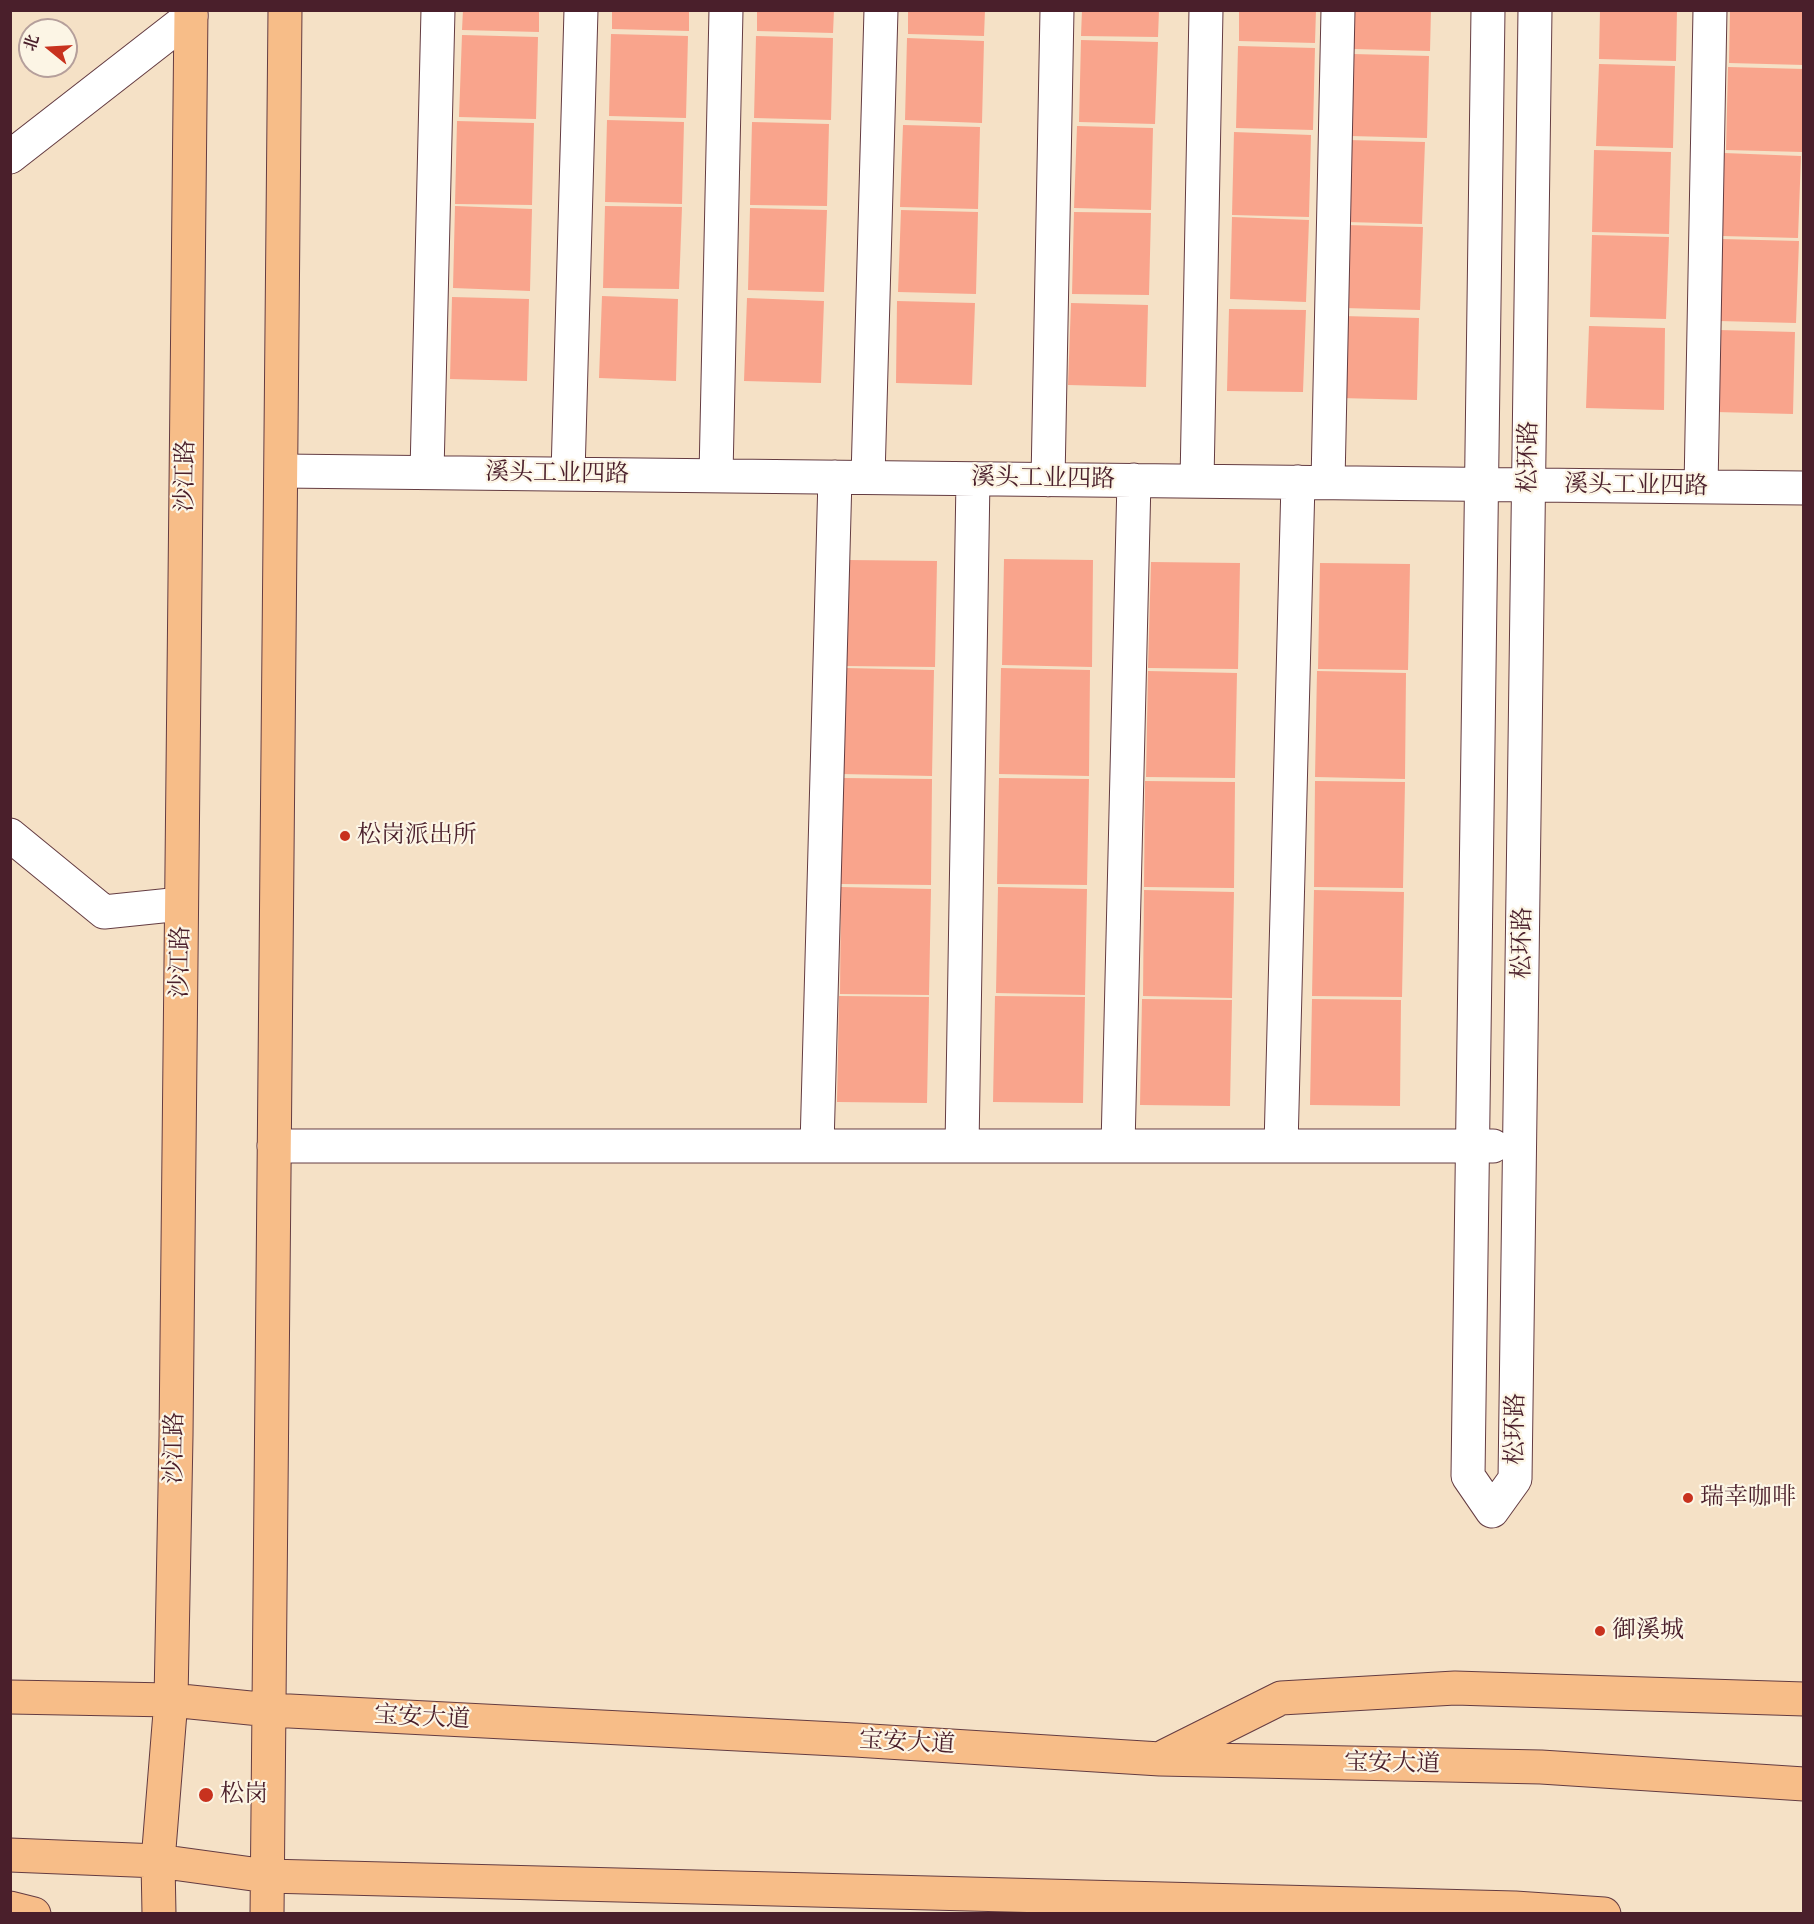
<!DOCTYPE html>
<meta charset="utf-8">
<style>
body{margin:0}
#map{position:relative;width:1814px;height:1924px;overflow:hidden;background:#f5e1c6;font-family:"Old Standard TT","Noto Serif SC",serif}
canvas{display:block}
.frame{position:absolute;inset:0;border:12px solid #4a1f2b;pointer-events:none}
.north{position:absolute;left:18px;top:18px;width:60px;height:60px;box-sizing:border-box;background:#fcf5e5;border:2px solid #b59f9b;border-radius:50%;rotate:288deg;font-size:16px;font-weight:700;line-height:24px;text-align:center;color:#4a1f2b}
.north::after{content:'';display:block;margin:auto;width:21px;height:27px;background:#c8321e;clip-path:polygon(50% 0,100% 100%,50% 72%,0 100%)}
</style>
<div id="map">
<canvas width="1814" height="1924"></canvas>
<div class="frame"></div>
<div class="north">北</div>
</div>
<script>
const c = document.querySelector('canvas').getContext('2d');
c.lineJoin = 'round';
function fillPath(path, color) { c.fillStyle = color; c.fill(path, 'evenodd'); }
function trace(path, color, width, dash) { c.strokeStyle = color; c.lineWidth = width; c.lineCap = dash ? 'butt' : 'round'; c.setLineDash(dash || []); c.stroke(path); }
function drawText(font, color, halo, rows, align = 'center') {
  c.font = font + ' "Old Standard TT","Noto Serif SC",serif'; c.lineWidth = 4.5; c.setLineDash([]); c.textBaseline = 'middle'; c.strokeStyle = halo; c.fillStyle = color; for (const [text, x, y, turn = 0] of rows) {
    c.save(); c.translate(x, y); c.rotate((+turn || 0) * Math.PI / 180); c.textAlign = isNaN(turn) ? turn : align; if (halo) c.strokeText(text, 0, 0); c.fillText(text, 0, 0); c.restore();
  }
}
const building = new Path2D(`
 M 463,10 L 539,10 L 539,32 L 462,30 Z
 M 612,10 L 689,10 L 689,31 L 612,29 Z
 M 757,10 L 834,10 L 833,33 L 757,31 Z
 M 908,10 L 985,10 L 984,36 L 908,34 Z
 M 1082,10 L 1159,10 L 1158,37 L 1081,36 Z
 M 1239,10 L 1316,10 L 1315,43 L 1239,41 Z
 M 1354,10 L 1431,10 L 1430,51 L 1353,49 Z
 M 1600,10 L 1677,10 L 1676,61 L 1599,59 Z
 M 1730,10 L 1804,10 L 1804,65 L 1729,63 Z
 M 611,34 L 688,36 L 686,118 L 609,116 Z
 M 462,35 L 538,37 L 536,119 L 459,117 Z
 M 756,36 L 833,38 L 831,120 L 754,118 Z
 M 907,38 L 984,41 L 982,123 L 905,120 Z
 M 1081,40 L 1158,42 L 1155,124 L 1079,122 Z
 M 1238,46 L 1315,48 L 1313,130 L 1236,128 Z
 M 1353,54 L 1429,56 L 1427,138 L 1350,136 Z
 M 1599,64 L 1675,66 L 1673,148 L 1596,146 Z
 M 1728,67 L 1804,69 L 1803,152 L 1726,150 Z
 M 607,120 L 684,122 L 682,204 L 605,202 Z
 M 457,121 L 534,123 L 532,205 L 455,204 Z
 M 752,122 L 829,124 L 827,206 L 750,205 Z
 M 903,125 L 980,127 L 978,209 L 900,207 Z
 M 1077,126 L 1153,128 L 1151,210 L 1074,208 Z
 M 1234,132 L 1311,135 L 1309,217 L 1232,215 Z
 M 1348,140 L 1425,142 L 1422,224 L 1346,222 Z
 M 1594,150 L 1671,152 L 1669,234 L 1592,232 Z
 M 1724,153 L 1801,156 L 1798,238 L 1722,236 Z
 M 455,206 L 532,209 L 530,291 L 453,288 Z
 M 605,206 L 682,207 L 679,289 L 603,288 Z
 M 750,208 L 827,210 L 824,292 L 748,290 Z
 M 901,210 L 978,212 L 976,294 L 898,292 Z
 M 1074,212 L 1151,213 L 1149,295 L 1072,294 Z
 M 1232,217 L 1309,220 L 1306,302 L 1230,299 Z
 M 1346,225 L 1423,227 L 1420,310 L 1344,308 Z
 M 1592,235 L 1669,237 L 1666,319 L 1590,317 Z
 M 1722,239 L 1799,241 L 1796,323 L 1719,321 Z
 M 602,296 L 678,299 L 676,381 L 599,378 Z
 M 452,297 L 529,299 L 527,381 L 450,379 Z
 M 747,298 L 824,301 L 821,383 L 744,381 Z
 M 897,301 L 975,303 L 972,385 L 896,383 Z
 M 1071,303 L 1148,305 L 1146,387 L 1068,385 Z
 M 1229,309 L 1306,310 L 1303,392 L 1227,391 Z
 M 1343,316 L 1419,318 L 1417,400 L 1340,398 Z
 M 1589,326 L 1665,328 L 1664,410 L 1586,408 Z
 M 1719,330 L 1795,332 L 1793,414 L 1716,412 Z
 M 1004,559 L 1093,560 L 1092,667 L 1002,665 Z
 M 848,560 L 937,561 L 935,667 L 845,666 Z
 M 1151,562 L 1240,563 L 1238,669 L 1148,668 Z
 M 1320,563 L 1410,564 L 1408,670 L 1318,669 Z
 M 845,668 L 934,670 L 932,776 L 842,774 Z
 M 1001,668 L 1090,670 L 1089,776 L 999,774 Z
 M 1148,671 L 1237,673 L 1235,778 L 1146,777 Z
 M 1317,671 L 1406,673 L 1405,779 L 1315,777 Z
 M 843,778 L 932,779 L 931,885 L 841,884 Z
 M 999,778 L 1089,779 L 1087,885 L 997,884 Z
 M 1145,781 L 1235,782 L 1234,888 L 1144,887 Z
 M 1315,781 L 1405,782 L 1403,888 L 1314,887 Z
 M 841,887 L 931,889 L 929,995 L 840,994 Z
 M 998,887 L 1087,889 L 1085,995 L 996,993 Z
 M 1144,890 L 1234,892 L 1232,998 L 1143,996 Z
 M 1314,890 L 1404,892 L 1402,997 L 1312,996 Z
 M 839,996 L 929,997 L 927,1103 L 837,1102 Z
 M 995,996 L 1085,997 L 1083,1103 L 993,1102 Z
 M 1142,999 L 1232,1000 L 1230,1106 L 1140,1105 Z
 M 1312,999 L 1401,1000 L 1400,1106 L 1310,1105 Z`);
const minor = new Path2D(`
 M 1488,10 L 1468,1476 L 1492,1511 L 1515,1479 L 1535,10
 M 10,157 L 191,16
 M 282,471 L 1804,488
 M 427,472 L 438,10
 M 568,474 L 581,10
 M 716,475 L 726,10
 M 868,477 L 881,10
 M 1048,480 L 1057,10
 M 1197,481 L 1206,10
 M 1328,482 L 1338,10
 M 1701,487 L 1710,10
 M 10,835 L 104,912 L 181,904
 M 274,1146 L 1493,1146
 M 817,1146 L 835,477
 M 962,1146 L 973,479
 M 1118,1146 L 1134,480
 M 1281,1146 L 1298,482`);
const major = new Path2D(`
 M 10,1697 L 171,1700 L 270,1710 L 855,1740 L 1160,1759 L 1541,1767 L 1804,1784
 M 1165,1756 L 1281,1698 L 1455,1688 L 1804,1699
 M 10,1855 L 158,1861 L 267,1876 L 1515,1908 L 1604,1914
 M 10,1908 L 34,1914
 M 159,1914 L 158,1861 L 171,1700 L 176,1436 L 191,10
 M 267,1914 L 285,10`);
const markers = [
 [345,836,6,"#c8321e"],
 [1688,1498,6,"#c8321e"],
 [1600,1631,6,"#c8321e"],
 [206,1795,8,"#c8321e"]
];
const streetNames = [
 ["松环路",1529,457,-89],
 ["溪头工业四路",557,474,1],
 ["沙江路",186,476,-89],
 ["溪头工业四路",1043,479,1],
 ["溪头工业四路",1636,486,1],
 ["松环路",1523,943,-89],
 ["沙江路",181,962,-89],
 ["松环路",1516,1429,-89],
 ["沙江路",175,1448,-89],
 ["宝安大道",422,1718,3],
 ["宝安大道",907,1743,3],
 ["宝安大道",1392,1764,1]
];
const poiNames = [
 ["松岗派出所",357,836],
 ["瑞幸咖啡",1700,1498],
 ["御溪城",1612,1631],
 ["松岗",220,1795]
];
fillPath(building, '#f9a48c');
trace(minor, '#643c42', 35);
trace(major, '#643c42', 35);
trace(minor, '#fff', 33);
trace(major, '#f7bd88', 33);
for (const [x, y, r, color] of markers) { const dot = new Path2D(); dot.arc(x, y, r, 0, 2 * Math.PI); c.fillStyle = color; c.fill(dot); trace(dot, '#fcf5e5', 2); }
drawText('24px', '#4a1f2b', '#fcf5e5', streetNames);
drawText('24px', '#4a1f2b', '#fcf5e5', poiNames, 'left');
</script>
